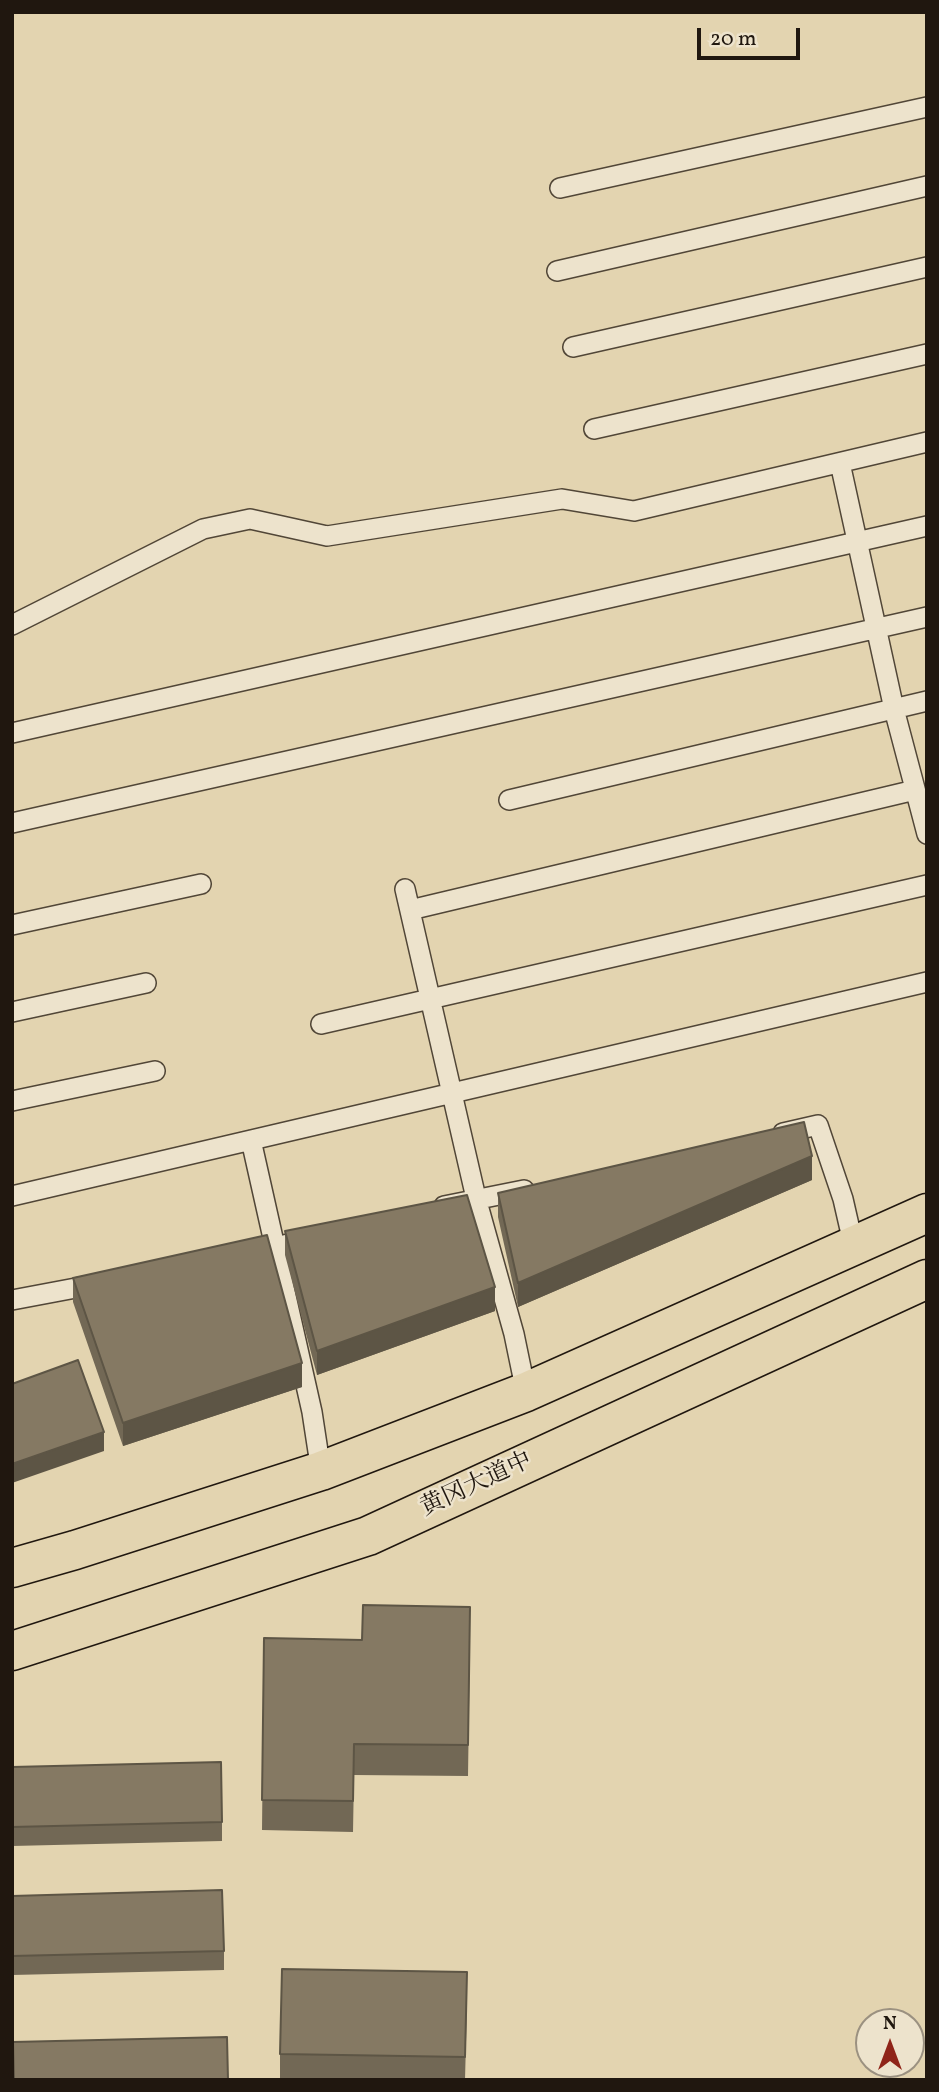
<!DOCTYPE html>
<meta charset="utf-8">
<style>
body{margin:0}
#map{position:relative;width:939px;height:2092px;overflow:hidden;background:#e3d4b0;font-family:Vollkorn,serif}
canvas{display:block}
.frame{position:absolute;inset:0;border:14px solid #20170f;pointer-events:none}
.north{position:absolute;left:855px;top:2008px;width:70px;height:70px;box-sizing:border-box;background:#ede3cc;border:2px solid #9b9180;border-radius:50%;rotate:0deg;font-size:19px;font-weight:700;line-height:28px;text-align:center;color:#20170f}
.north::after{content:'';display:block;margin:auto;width:24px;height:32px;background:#8f2418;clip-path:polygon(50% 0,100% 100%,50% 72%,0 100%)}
.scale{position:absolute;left:697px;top:28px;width:103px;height:32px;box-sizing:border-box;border:4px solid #20170f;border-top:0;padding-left:9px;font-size:21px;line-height:24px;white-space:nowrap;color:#20170f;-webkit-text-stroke:5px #ede3cc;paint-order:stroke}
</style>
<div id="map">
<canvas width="939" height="2092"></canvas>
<div class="frame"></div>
<div class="north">N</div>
<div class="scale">20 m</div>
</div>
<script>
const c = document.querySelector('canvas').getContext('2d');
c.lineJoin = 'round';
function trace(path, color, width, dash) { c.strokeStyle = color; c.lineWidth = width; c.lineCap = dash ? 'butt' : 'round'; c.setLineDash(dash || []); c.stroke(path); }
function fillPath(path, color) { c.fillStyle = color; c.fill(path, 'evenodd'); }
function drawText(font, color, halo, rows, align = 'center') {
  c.font = font + ' Vollkorn,"Noto Serif SC",serif'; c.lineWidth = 5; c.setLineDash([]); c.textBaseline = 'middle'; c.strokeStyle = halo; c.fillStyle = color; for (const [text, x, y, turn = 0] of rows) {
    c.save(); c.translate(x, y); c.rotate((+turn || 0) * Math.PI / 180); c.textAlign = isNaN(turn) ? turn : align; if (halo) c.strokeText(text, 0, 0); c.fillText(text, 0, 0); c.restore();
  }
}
const service = new Path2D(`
 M 560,188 L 927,107
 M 557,271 L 927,186
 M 573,347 L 927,267
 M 594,429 L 927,354
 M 840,463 L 894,709 L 927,834
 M 12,625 L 203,529 L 250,519 L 327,536 L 562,499 L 634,511 L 927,442
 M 12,733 L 927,526
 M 509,800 L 927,701
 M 12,823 L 927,617
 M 405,889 L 476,1198 L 514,1334 L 526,1392
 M 410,910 L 915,790
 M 12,925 L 201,884
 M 12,1012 L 146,983
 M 321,1024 L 927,885
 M 12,1101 L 155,1071
 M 783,1133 L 818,1125 L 843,1199 L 854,1247
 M 251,1140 L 312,1412 L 321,1471
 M 12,1196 L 927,982
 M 444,1206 L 524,1190
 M 247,1254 L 309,1239
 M 12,1300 L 97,1284`);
const primary = new Path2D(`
 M 12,1568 L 75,1550 L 321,1471 L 526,1392 L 927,1213
 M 12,1651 L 368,1536 L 927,1279`);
const wall = new Path2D(`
 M 812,1180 L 518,1307 L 498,1217 L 498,1193 Z
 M 285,1231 L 495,1311 L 317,1375 L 285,1255 Z
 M 73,1278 L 302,1387 L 123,1446 L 73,1302 Z
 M 264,1638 L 362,1640 L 470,1638 L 468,1776 L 354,1775 L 353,1832 L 262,1830 Z
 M 12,1767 L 222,1822 L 222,1841 L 12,1846 Z
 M 12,1896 L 224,1951 L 224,1970 L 12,1975 Z
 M 467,2003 L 465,2080 L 280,2080 L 280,2054 Z`);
const shadedWall = new Path2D(`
 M 812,1156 L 812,1180 L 518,1307 L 518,1283 Z
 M 495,1287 L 495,1311 L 317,1375 L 317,1351 Z
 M 302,1363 L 302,1387 L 123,1446 L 123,1423 Z
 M 104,1432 L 104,1451 L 12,1483 L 12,1464 Z`);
const building = new Path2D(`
 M 804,1122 L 812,1156 L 518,1283 L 498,1193 Z
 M 467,1195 L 495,1287 L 317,1351 L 285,1231 Z
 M 267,1235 L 302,1363 L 123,1423 L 73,1278 Z
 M 78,1360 L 104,1432 L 12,1464 L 12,1384 Z
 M 363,1605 L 470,1607 L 468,1745 L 354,1744 L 353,1801 L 262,1800 L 264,1638 L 362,1640 Z
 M 221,1762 L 222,1822 L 12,1827 L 12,1767 Z
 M 222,1890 L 224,1951 L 12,1956 L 12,1896 Z
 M 282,1969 L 467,1972 L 465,2057 L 280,2054 Z
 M 227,2037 L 228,2080 L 14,2080 L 13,2042 Z`);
const streetNames = [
 ["黄冈大道中",477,1486,-25]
];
trace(service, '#514637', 22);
trace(primary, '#20170f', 41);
trace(service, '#ede3cc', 19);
trace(primary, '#e3d4b0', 38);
fillPath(wall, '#726855');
fillPath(shadedWall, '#5d5545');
fillPath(building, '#857963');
trace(building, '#5d5545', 2);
drawText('24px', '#20170f', '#ede3cc', streetNames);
</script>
